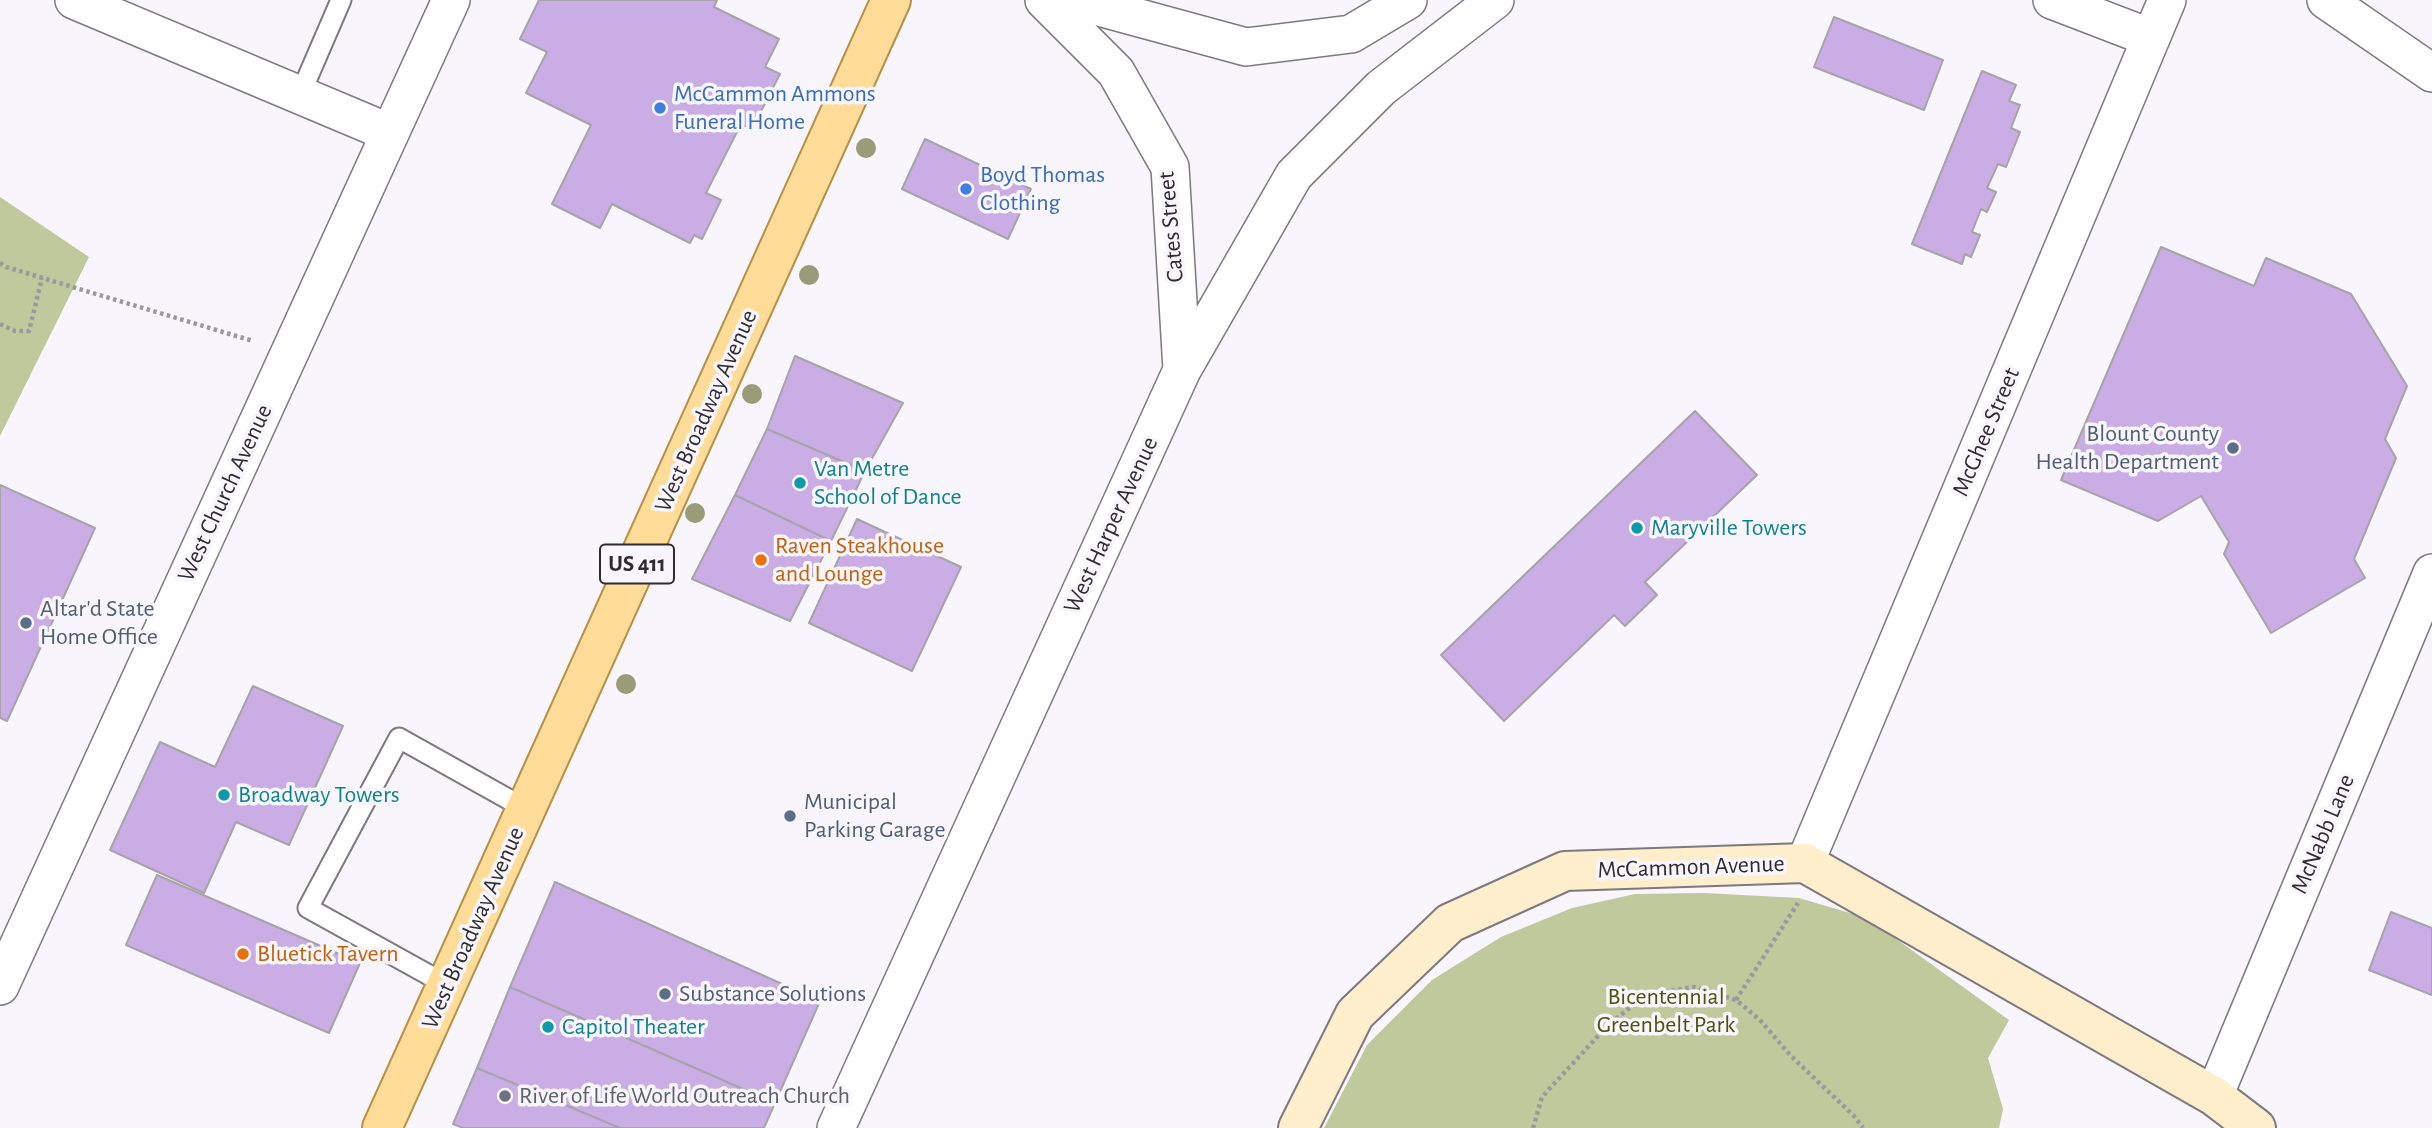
<!DOCTYPE html>
<style>
body{margin:0}
canvas{display:block;background:#f8f5fc}
</style>
<canvas width="2432" height="1128"></canvas>
<script>
const c = document.querySelector('canvas').getContext('2d');
c.lineJoin = 'round';
function fillPath(path, color) { c.fillStyle = color; c.fill(path, 'evenodd'); }
function trace(path, color, width, dash) { c.strokeStyle = color; c.lineWidth = width; c.lineCap = dash ? 'butt' : 'round'; c.setLineDash(dash || []); c.stroke(path); }
function drawText(font, color, halo, rows, align = 'center') {
  c.font = font + ' "Alegreya Sans",sans-serif'; c.lineWidth = 7; c.setLineDash([]); c.textBaseline = 'middle'; c.strokeStyle = halo; c.fillStyle = color; for (const [text, x, y, turn = 0] of rows) {
    c.save(); c.translate(x, y); c.rotate((+turn || 0) * Math.PI / 180); c.textAlign = isNaN(turn) ? turn : align; if (halo) c.strokeText(text, 0, 0); c.fillText(text, 0, 0); c.restore();
  }
}
const green = new Path2D(`
 M 0,197 L 89,257 L 0,436 Z
 M 1704,893 L 1799,898 L 1867,918 L 2009,1020 L 1988,1058 L 2003,1109 L 1999,1128 L 1324,1128 L 1367,1045 L 1432,980 L 1501,937 L 1572,908 L 1635,894 Z`);
const building = new Path2D(`
 M 539,0 L 717,0 L 714,7 L 779,39 L 765,67 L 780,74 L 752,129 L 741,124 L 706,193 L 721,200 L 702,239 L 694,235 L 690,243 L 612,204 L 600,228 L 552,204 L 591,125 L 526,93 L 547,52 L 520,39 Z
 M 1834,17 L 1943,60 L 1924,110 L 1814,67 Z
 M 1982,71 L 2016,85 L 2009,101 L 2020,105 L 2011,128 L 2020,132 L 2006,167 L 1998,164 L 1987,188 L 1996,192 L 1987,212 L 1981,209 L 1972,232 L 1980,235 L 1971,257 L 1965,254 L 1962,264 L 1912,244 Z
 M 925,139 L 1031,189 L 1008,239 L 902,189 Z
 M 2161,247 L 2254,286 L 2266,258 L 2351,294 L 2407,386 L 2385,439 L 2396,458 L 2354,559 L 2365,578 L 2271,633 L 2224,554 L 2229,542 L 2201,496 L 2158,521 L 2061,480 Z
 M 795,356 L 903,403 L 865,471 L 767,429 Z
 M 1695,411 L 1757,475 L 1645,582 L 1657,595 L 1625,626 L 1614,615 L 1504,721 L 1441,655 Z
 M 767,429 L 865,471 L 831,541 L 735,495 Z
 M 0,485 L 95,528 L 7,721 L 0,718 Z
 M 735,495 L 831,541 L 790,621 L 692,579 Z
 M 857,519 L 961,567 L 912,671 L 809,623 Z
 M 253,686 L 343,726 L 289,845 L 236,822 L 204,893 L 110,850 L 160,742 L 215,767 Z
 M 157,875 L 360,963 L 329,1033 L 126,945 Z
 M 555,882 L 820,1001 L 775,1103 L 510,987 Z
 M 2391,912 L 2432,928 L 2432,995 L 2369,970 Z
 M 510,987 L 775,1103 L 764,1128 L 620,1128 L 477,1068 Z
 M 477,1068 L 620,1128 L 463,1128 L 453,1124 Z`);
const path = new Path2D(`
 M 0,263 L 6,267 L 253,341
 M 0,324 L 15,331 L 29,331 L 42,278
 M 1736,1000 L 1798,903
 M 1533,1128 L 1542,1097 L 1608,1025 L 1632,1006 L 1668,991 L 1694,987 L 1736,1000 L 1760,1020 L 1790,1055 L 1854,1116 L 1863,1128`);
const lane = new Path2D(`
 M 300,95 L 341,0
 M 447,985 L 308,908 L 399,738 L 526,809`);
const street = new Path2D(`
 M 74,0 L 390,133
 M 1044,0 L 1116,72 L 1170,167 L 1182,370
 M 1073,0 L 1246,47 L 1351,34 L 1408,0
 M 2052,0 L 2151,38
 M 2326,0 L 2432,73
 M 1805,863 L 2167,0
 M 0,986 L 451,0
 M 2214,1096 L 2432,573
 M 836,1128 L 1182,370 L 1294,175 L 1381,88 L 1495,0`);
const secondary = new Path2D(`
 M 1298,1128 L 1355,1014 L 1450,923 L 1565,871 L 1805,863 L 2214,1096 L 2256,1128`);
const primary = new Path2D(`
 M 382,1128 L 891,0`);
const trees = [
 [866,148],
 [809,275],
 [752,394],
 [695,513],
 [626,684]
];
const markers = [
 [660,108,7,"#3f7fe0"],
 [966,189,7,"#3f7fe0"],
 [2233,448,7,"#5c6f8a"],
 [800,483,7,"#0f9aa8"],
 [1637,528,7,"#0f9aa8"],
 [761,560,7,"#e8710a"],
 [26,623,7,"#5c6f8a"],
 [224,795,7,"#0f9aa8"],
 [790,816,7,"#5c6f8a"],
 [243,954,7,"#e8710a"],
 [665,994,7,"#5c6f8a"],
 [548,1027,7,"#0f9aa8"],
 [505,1096,7,"#6b7280"]
];
const shields = [
 [637,564,74]
];
const shieldNames = [
 ["US 411",637,564]
];
const shopNames = [
 ["McCammon Ammons",674,94],
 ["Funeral Home",674,122],
 ["Boyd Thomas",980,175],
 ["Clothing",980,203]
];
const streetNames = [
 ["Cates Street",1171,227,-95],
 ["West Broadway Avenue",706,411,-66],
 ["McGhee Street",1986,432,-67],
 ["West Church Avenue",225,493,-65],
 ["West Harper Avenue",1111,525,-65],
 ["McNabb Lane",2323,834,-67],
 ["McCammon Avenue",1691,867,-2],
 ["West Broadway Avenue",473,928,-66]
];
const serviceNames = [
 ["Blount County",2219,434,"right"],
 ["Health Department",2219,462,"right"],
 ["Altar'd State",40,609],
 ["Home Office",40,637],
 ["Municipal",804,802],
 ["Parking Garage",804,830],
 ["Substance Solutions",679,994]
];
const cultureNames = [
 ["Van Metre",814,469],
 ["School of Dance",814,497],
 ["Maryville Towers",1651,528],
 ["Broadway Towers",238,795],
 ["Capitol Theater",562,1027]
];
const foodNames = [
 ["Raven Steakhouse",775,546],
 ["and Lounge",775,574],
 ["Bluetick Tavern",257,954]
];
const parkNames = [
 ["Bicentennial",1666,997],
 ["Greenbelt Park",1666,1025]
];
const worshipNames = [
 ["River of Life World Outreach Church",519,1096]
];
fillPath(green, '#c0c99b');
fillPath(building, '#caade5');
trace(building, '#a6a3a9', 2);
trace(lane, '#7c797f', 23);
trace(street, '#7c797f', 40);
trace(secondary, '#7c797f', 42);
trace(primary, '#b69147', 42);
trace(path, '#9b999e', 4.5, [3.5, 3.5]);
trace(lane, '#fff', 19);
trace(street, '#fff', 37);
trace(secondary, '#fec', 38);
trace(primary, '#ffdd98', 38);
c.fillStyle = '#999c77';
for (const [x, y] of trees) { c.beginPath(); c.arc(x, y, 10, 0, 2 * Math.PI); c.fill(); }
for (const [x, y, r, color] of markers) { const dot = new Path2D(); dot.arc(x, y, r, 0, 2 * Math.PI); c.fillStyle = color; c.fill(dot); trace(dot, '#f8f5fc', 2.5); }
for (const [x, y, w] of shields) { const box = new Path2D(); box.roundRect(x - w / 2, y - 19.5, w, 39, 5); c.fillStyle = '#f8f5fc'; c.fill(box); trace(box, '#2d2c2e', 2); }
drawText('bold 23px', '#2d2c2e', null, shieldNames);
drawText('24px', '#366cbe', '#f8f5fc', shopNames, 'left');
drawText('24px', '#2d2c2e', '#f8f5fc', streetNames);
drawText('24px', '#4e5e75', '#f8f5fc', serviceNames, 'left');
drawText('24px', '#0d838f', '#f8f5fc', cultureNames, 'left');
drawText('24px', '#c56008', '#f8f5fc', foodNames, 'left');
drawText('24px', '#4b540b', '#f8f5fc', parkNames);
drawText('24px', '#5b616d', '#f8f5fc', worshipNames, 'left');
</script>
